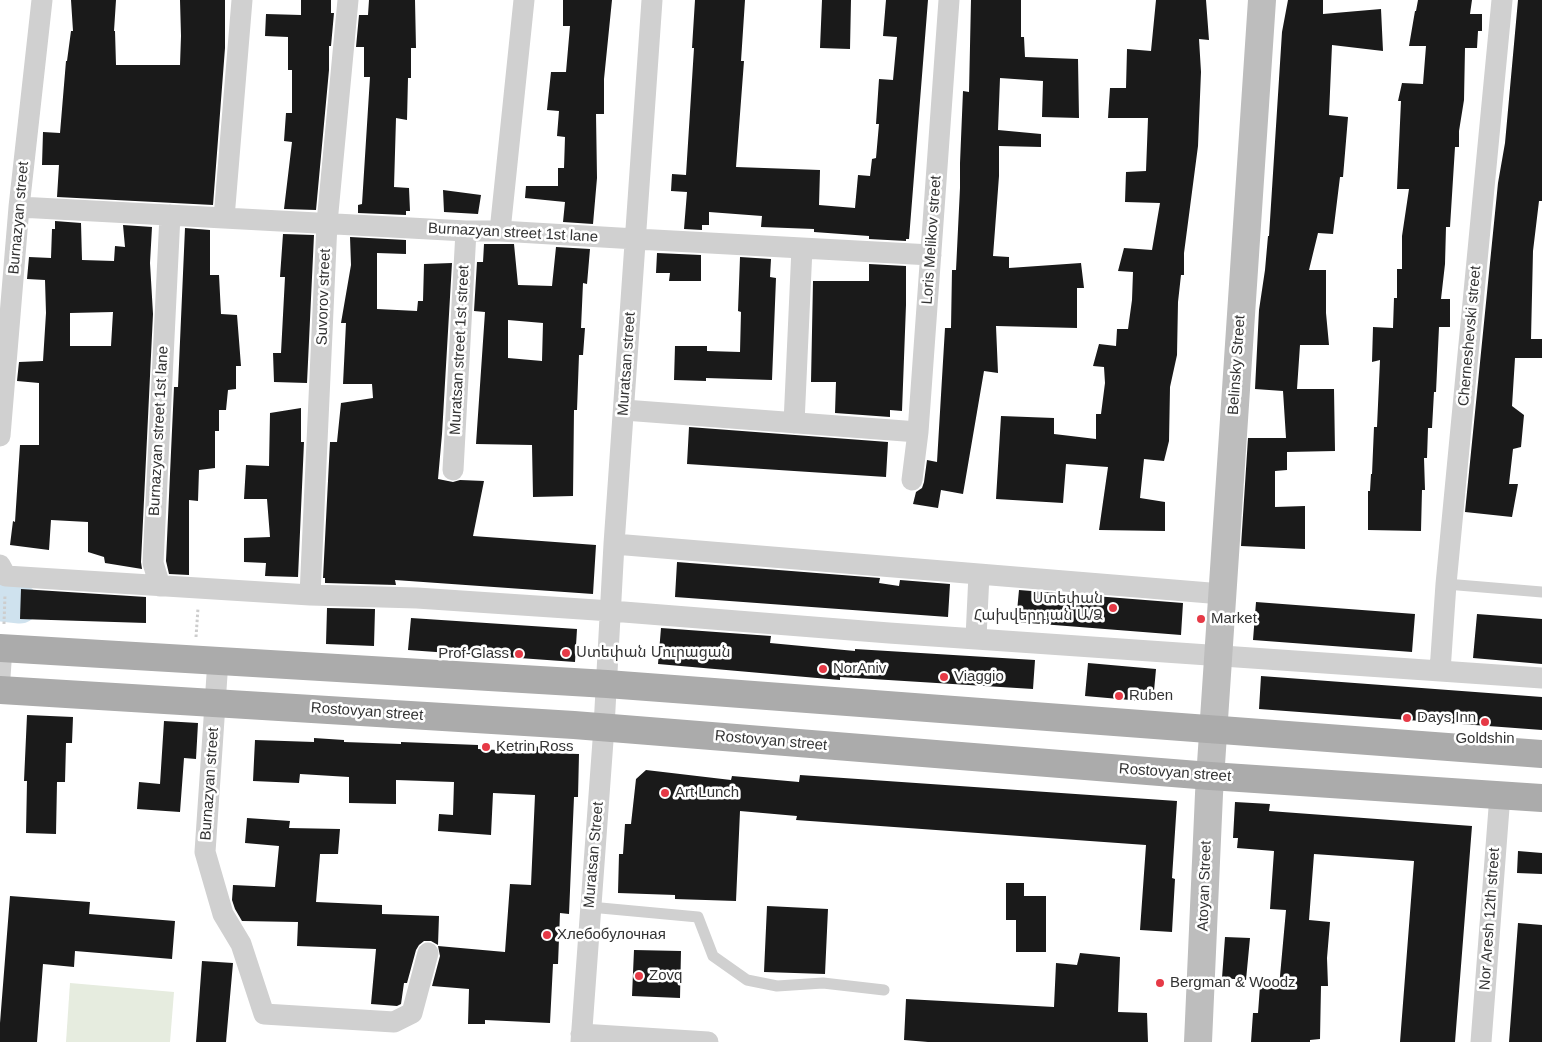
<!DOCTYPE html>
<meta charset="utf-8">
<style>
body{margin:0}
canvas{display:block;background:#fff}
</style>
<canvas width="1542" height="1042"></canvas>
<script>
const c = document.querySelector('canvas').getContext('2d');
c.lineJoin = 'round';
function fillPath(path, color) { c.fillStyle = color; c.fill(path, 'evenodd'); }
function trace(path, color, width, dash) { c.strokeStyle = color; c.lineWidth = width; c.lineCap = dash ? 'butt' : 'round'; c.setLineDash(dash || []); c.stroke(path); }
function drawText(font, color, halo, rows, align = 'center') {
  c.font = font + ' Helvetica,"Noto Sans Armenian",sans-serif'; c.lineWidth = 5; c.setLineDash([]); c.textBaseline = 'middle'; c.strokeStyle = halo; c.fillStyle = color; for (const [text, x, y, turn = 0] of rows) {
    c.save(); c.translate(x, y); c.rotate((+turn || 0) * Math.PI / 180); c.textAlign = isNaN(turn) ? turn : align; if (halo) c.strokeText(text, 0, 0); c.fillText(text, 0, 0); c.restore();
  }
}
const green = new Path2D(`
 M 70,983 L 174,992 L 170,1042 L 66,1042 Z`);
const river = new Path2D(`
 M 0,602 L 20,604`);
const building = new Path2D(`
 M 71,0 L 116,0 L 114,31 L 115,31 L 116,65 L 180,65 L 181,36 L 180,0 L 225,0 L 225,48 L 213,205 L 57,197 L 59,165 L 42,165 L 43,132 L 60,133 L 66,61 L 67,61 L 71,31 L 73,31 Z
 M 301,0 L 331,0 L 331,13 L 334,13 L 331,46 L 329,46 L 329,70 L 316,210 L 284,209 L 292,142 L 284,141 L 286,113 L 292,113 L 292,70 L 288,70 L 288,37 L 265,36 L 266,14 L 301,15 Z
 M 369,0 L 415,0 L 416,48 L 411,48 L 411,78 L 408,78 L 407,120 L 396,118 L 394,187 L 409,188 L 410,211 L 406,211 L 406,215 L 358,213 L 358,205 L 362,204 L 370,77 L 364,77 L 364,47 L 356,47 L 359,15 L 368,15 Z
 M 563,0 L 612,0 L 604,79 L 604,114 L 596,114 L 597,178 L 593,224 L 563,222 L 565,202 L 525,198 L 526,186 L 558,186 L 558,168 L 564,168 L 565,137 L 557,136 L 559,111 L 547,110 L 551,72 L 566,72 L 570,26 L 563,26 Z
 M 695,0 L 745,0 L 741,61 L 744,61 L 736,167 L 820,170 L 819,205 L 855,208 L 858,175 L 870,176 L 872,159 L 876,158 L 879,124 L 876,124 L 879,79 L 893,80 L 897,37 L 883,36 L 886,0 L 928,0 L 909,239 L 906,239 L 906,241 L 869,239 L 869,236 L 814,232 L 814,229 L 761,227 L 762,216 L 709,212 L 709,225 L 702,225 L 702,230 L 684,229 L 687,192 L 671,191 L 672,174 L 686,175 L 694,48 L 692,48 Z
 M 822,0 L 851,0 L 850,49 L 820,48 Z
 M 971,0 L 1021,0 L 1021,37 L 1024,37 L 1025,57 L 1078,59 L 1079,118 L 1042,117 L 1043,81 L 1000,78 L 998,130 L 1041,134 L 1041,147 L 999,146 L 999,176 L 993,256 L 1009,257 L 1009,268 L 1081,263 L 1084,288 L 1077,288 L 1077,328 L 996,326 L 998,373 L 984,371 L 963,494 L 941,490 L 938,508 L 913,504 L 916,492 L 922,488 L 924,482 L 927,460 L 937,462 L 945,328 L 951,328 L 952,270 L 956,270 L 960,188 L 960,163 L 963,91 L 969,92 Z
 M 1156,0 L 1206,0 L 1209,40 L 1199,39 L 1201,72 L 1198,146 L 1184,253 L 1184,275 L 1181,275 L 1178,302 L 1177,355 L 1170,387 L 1169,441 L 1164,461 L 1144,459 L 1140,498 L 1165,502 L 1165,531 L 1099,530 L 1108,467 L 1066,464 L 1063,503 L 996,499 L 1001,416 L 1054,418 L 1054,434 L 1096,439 L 1096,414 L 1101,414 L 1105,383 L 1104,367 L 1093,366 L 1099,344 L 1116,346 L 1117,329 L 1128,329 L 1132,300 L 1133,272 L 1118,271 L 1124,248 L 1152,250 L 1160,203 L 1125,202 L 1126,172 L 1146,171 L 1148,118 L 1108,118 L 1110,88 L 1126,88 L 1127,49 L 1151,51 Z
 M 1288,0 L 1323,0 L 1323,14 L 1381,9 L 1383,51 L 1332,45 L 1329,115 L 1348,117 L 1343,177 L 1340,177 L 1333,234 L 1318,233 L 1309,270 L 1326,270 L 1326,313 L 1329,345 L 1300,345 L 1297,389 L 1334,389 L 1335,451 L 1287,452 L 1287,470 L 1275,471 L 1275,507 L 1305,506 L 1305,549 L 1241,546 L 1248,438 L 1286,438 L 1283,391 L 1255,389 L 1259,310 L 1265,270 L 1268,236 L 1269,236 L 1282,32 Z
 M 1418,0 L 1472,0 L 1470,14 L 1482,14 L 1482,31 L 1478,31 L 1477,48 L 1465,48 L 1464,100 L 1459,131 L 1459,147 L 1455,147 L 1450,227 L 1446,227 L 1445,264 L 1441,299 L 1450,299 L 1450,327 L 1439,327 L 1436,392 L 1434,392 L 1432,428 L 1428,428 L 1427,458 L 1424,458 L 1425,490 L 1422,490 L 1421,531 L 1368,530 L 1368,491 L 1370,491 L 1371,474 L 1372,474 L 1374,427 L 1377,427 L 1380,360 L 1372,362 L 1373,327 L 1393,328 L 1394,298 L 1397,298 L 1397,269 L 1402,269 L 1402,236 L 1409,189 L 1397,189 L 1401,101 L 1398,101 L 1402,83 L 1423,84 L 1426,46 L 1409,46 L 1415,11 L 1416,11 Z
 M 1518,0 L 1542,0 L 1542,201 L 1539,201 L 1533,251 L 1531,339 L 1542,339 L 1542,358 L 1515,358 L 1512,406 L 1524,415 L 1521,447 L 1513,449 L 1509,484 L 1518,484 L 1512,517 L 1465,512 L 1498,183 L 1505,143 Z
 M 443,190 L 481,195 L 478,214 L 444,212 Z
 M 55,221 L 81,223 L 82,260 L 114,261 L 115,246 L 125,247 L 123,225 L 152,227 L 150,263 L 153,314 L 141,562 L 142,569 L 105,563 L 104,557 L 88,552 L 88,522 L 51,520 L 49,550 L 10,545 L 13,521 L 15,522 L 20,445 L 39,445 L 39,383 L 17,381 L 19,362 L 43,361 L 46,313 L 45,280 L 27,279 L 29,257 L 51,258 L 52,229 L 55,229 ZM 113,312 L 111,346 L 70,346 L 70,313 Z
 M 185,228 L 210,230 L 210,275 L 219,275 L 221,314 L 237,315 L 241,366 L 236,366 L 236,389 L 228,390 L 226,410 L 219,410 L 219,431 L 215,431 L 215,468 L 199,470 L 198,501 L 189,500 L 189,575 L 169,574 L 166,561 L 174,387 L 178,387 Z
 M 283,234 L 314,235 L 307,383 L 274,382 L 273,353 L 281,353 L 285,277 L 280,277 Z
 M 350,237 L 406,240 L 406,254 L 377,253 L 377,309 L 417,311 L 418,301 L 423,301 L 424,264 L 452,263 L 442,434 L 438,479 L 453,482 L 460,480 L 484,481 L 473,536 L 596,545 L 593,594 L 395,580 L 396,585 L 325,583 L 325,578 L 323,578 L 330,442 L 337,442 L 341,403 L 373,398 L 372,384 L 343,384 L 346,323 L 341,323 L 351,265 Z
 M 484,244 L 514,244 L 518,285 L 552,286 L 556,247 L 590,249 L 587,284 L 583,283 L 581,328 L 585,328 L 583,355 L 579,355 L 577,410 L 574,410 L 573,496 L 533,497 L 532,445 L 476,444 L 485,312 L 474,311 L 477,262 L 483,262 ZM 508,320 L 543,323 L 542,361 L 508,358 Z
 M 657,253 L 701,255 L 701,281 L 669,281 L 670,273 L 656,273 Z
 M 740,257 L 771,259 L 770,277 L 776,278 L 772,380 L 706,378 L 706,381 L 674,380 L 675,346 L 707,346 L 707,351 L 740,352 L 741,312 L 738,311 Z
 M 869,264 L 906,266 L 906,305 L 902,411 L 890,410 L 890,417 L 835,413 L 836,382 L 811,382 L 813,281 L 869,281 Z
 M 301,408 L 301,442 L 304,442 L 298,577 L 265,576 L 266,563 L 244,562 L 244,538 L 270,537 L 267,499 L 244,499 L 246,465 L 269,466 L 270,413 Z
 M 689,427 L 888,442 L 886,477 L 687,464 Z
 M 677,562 L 880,578 L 879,583 L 899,586 L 900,580 L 950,584 L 948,617 L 675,597 Z
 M 21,589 L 146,597 L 146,623 L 20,619 Z
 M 1019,590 L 1183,603 L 1181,635 L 1016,622 Z
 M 1256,602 L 1415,614 L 1412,652 L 1253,640 Z
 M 327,608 L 375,609 L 374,646 L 326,644 Z
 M 1477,614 L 1542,619 L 1542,664 L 1473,658 Z
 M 411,618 L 577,629 L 575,662 L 408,650 Z
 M 661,628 L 771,636 L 770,643 L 855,651 L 855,649 L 1035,660 L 1033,689 L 840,677 L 840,680 L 658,664 Z
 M 1088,663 L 1156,669 L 1153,702 L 1085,696 Z
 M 1261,676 L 1542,697 L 1542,730 L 1259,709 Z
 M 27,715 L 73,717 L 72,743 L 66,743 L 65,782 L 57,782 L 56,834 L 26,833 L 27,781 L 24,781 Z
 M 164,721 L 198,723 L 196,759 L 184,758 L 180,812 L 137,809 L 139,782 L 160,784 Z
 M 314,738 L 344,740 L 344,742 L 401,744 L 401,742 L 478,745 L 478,749 L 519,751 L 519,746 L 547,747 L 547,753 L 579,754 L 578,797 L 574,797 L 569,914 L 560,913 L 558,964 L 553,964 L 550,1023 L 485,1020 L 485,1024 L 468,1024 L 469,989 L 432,986 L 440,956 L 438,946 L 505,952 L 510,884 L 531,885 L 535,795 L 493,793 L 491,835 L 438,831 L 439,814 L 453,815 L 454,782 L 396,780 L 396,804 L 349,803 L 349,777 L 300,774 L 299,783 L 253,781 L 255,740 L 314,742 Z
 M 646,770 L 731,780 L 732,776 L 799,782 L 800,775 L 1177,801 L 1172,878 L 1175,879 L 1172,932 L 1140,930 L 1146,845 L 796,820 L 797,816 L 740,811 L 736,901 L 675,899 L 675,895 L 618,893 L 619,854 L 623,854 L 625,824 L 631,824 L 636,779 Z
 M 1235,802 L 1270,804 L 1269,811 L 1472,826 L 1455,1042 L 1400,1042 L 1414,861 L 1314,854 L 1309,920 L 1330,922 L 1327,958 L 1328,986 L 1321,986 L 1320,1039 L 1310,1040 L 1310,1042 L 1251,1042 L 1253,1013 L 1258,1013 L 1260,986 L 1279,987 L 1286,910 L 1270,909 L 1274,851 L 1237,848 L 1238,838 L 1233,838 Z
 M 247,818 L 290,821 L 289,828 L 340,829 L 338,854 L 320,854 L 316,902 L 382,905 L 382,914 L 439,916 L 438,945 L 431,941 L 424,941 L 419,945 L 416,950 L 407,983 L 404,983 L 401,1004 L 397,1006 L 371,1004 L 376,949 L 297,946 L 298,922 L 242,921 L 235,909 L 232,900 L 233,885 L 275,887 L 279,846 L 245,843 Z
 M 1518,851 L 1542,853 L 1542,874 L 1517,873 Z
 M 1006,883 L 1024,883 L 1024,896 L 1046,896 L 1046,952 L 1016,952 L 1016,920 L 1006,920 Z
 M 10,896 L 90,902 L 89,914 L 175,921 L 172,959 L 75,951 L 74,967 L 43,964 L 37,1042 L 0,1042 L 0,1023 Z
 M 767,906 L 828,909 L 825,974 L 764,972 Z
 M 1518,923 L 1542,925 L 1542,1042 L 1509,1042 Z
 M 1225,937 L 1250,938 L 1246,980 L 1222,978 Z
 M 634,950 L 681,951 L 680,998 L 632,996 Z
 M 1080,953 L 1120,957 L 1118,1012 L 1147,1013 L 1148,1042 L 928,1042 L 904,1040 L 906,999 L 1054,1007 L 1056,963 L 1077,965 Z
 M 202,961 L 233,963 L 226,1042 L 196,1042 Z`);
const path = new Path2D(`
 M 4,624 L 5,595
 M 196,637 L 198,608`);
const lane = new Path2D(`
 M 1446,584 L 1542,592
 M 590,907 L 698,917 L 713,956 L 747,980 L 777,986 L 823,983 L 884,990`);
const street = new Path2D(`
 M 19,207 L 466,231 L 500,231 L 636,239 L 931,255
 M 224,218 L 242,0
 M 500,231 L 524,0
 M 624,410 L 918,432
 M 794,423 L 802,248
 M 0,436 L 19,207 L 42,0
 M 453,470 L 466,231
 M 912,480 L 918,432 L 949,0
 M 614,544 L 1222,594
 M 0,565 L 6,576 L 310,595 L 417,598 L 611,611 L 889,633 L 1542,678
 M 160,586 L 153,563 L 170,215
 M 310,595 L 327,223 L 348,0
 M 976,638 L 979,574
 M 218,660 L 205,852 L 223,914 L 241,944 L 264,1014 L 394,1022 L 412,1013 L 428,953
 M 1440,671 L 1446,584 L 1502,0
 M 0,677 L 2,648
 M 581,1034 L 708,1042
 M 581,1042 L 604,727 L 614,544 L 652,0
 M 1481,1042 L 1500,795`);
const secondary = new Path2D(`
 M 1198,1042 L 1209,794 L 1262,0`);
const primary = new Path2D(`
 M 0,648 L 607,684 L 1542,754
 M 0,690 L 574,725 L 1210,776 L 1542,798`);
const markers = [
 [1113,608,5,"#e63946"],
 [1201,619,5,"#e63946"],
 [566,653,5,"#e63946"],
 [519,654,5,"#e63946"],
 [823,669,5,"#e63946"],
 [944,677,5,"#e63946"],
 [1119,696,5,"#e63946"],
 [1407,718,5,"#e63946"],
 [1485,722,5,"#e63946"],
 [486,747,5,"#e63946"],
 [665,793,5,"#e63946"],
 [547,935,5,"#e63946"],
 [639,976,5,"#e63946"],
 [1160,983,5,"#e63946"]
];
const streetNames = [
 ["Burnazyan street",19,218,-85],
 ["Burnazyan street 1st lane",513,233,3],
 ["Loris Melikov street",932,240,-86],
 ["Suvorov street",324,297,-88],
 ["Cherneshevski street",1470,336,-85],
 ["Muratsan street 1st street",460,350,-87],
 ["Muratsan street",627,364,-86],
 ["Belinsky Street",1237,365,-86],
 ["Burnazyan street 1st lane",159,431,-87],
 ["Rostovyan street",367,712,4],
 ["Rostovyan street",771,741,5],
 ["Rostovyan street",1175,773,4],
 ["Burnazyan street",210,784,-86],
 ["Muratsan Street",594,855,-85],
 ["Atoyan Street",1205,886,-88],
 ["Nor Aresh 12th street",1490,919,-86]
];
const poiNames = [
 ["Ստեփան",1103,599,"right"],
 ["Հախվերդյան Ա/Ձ",1103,616,"right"],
 ["Market",1211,619],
 ["Ստեփան Մուրացան",576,653],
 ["Prof-Glass",509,654,"right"],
 ["NorAniv",833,669],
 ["Viaggio",954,677],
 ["Ruben",1129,696],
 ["Days Inn",1417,718],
 ["Goldshin",1485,739,"center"],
 ["Ketrin Ross",496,747],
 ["Art Lunch",675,793],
 ["Хлебобулочная",557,935],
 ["Zovq",649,976],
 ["Bergman & Woodz",1170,983]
];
fillPath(green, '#e6ecdf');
trace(river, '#cfe2ee', 39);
fillPath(building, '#1a1a1a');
trace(path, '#cdcdcd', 3, [2.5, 2.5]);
trace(lane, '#d0d0d0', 11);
trace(street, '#d0d0d0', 21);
trace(secondary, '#bdbdbd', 28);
trace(primary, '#ababab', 28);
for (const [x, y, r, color] of markers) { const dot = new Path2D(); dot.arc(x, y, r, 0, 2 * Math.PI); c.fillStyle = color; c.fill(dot); trace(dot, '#fff', 2); }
drawText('15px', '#333', '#fff', streetNames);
drawText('15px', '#333', '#fff', poiNames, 'left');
</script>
